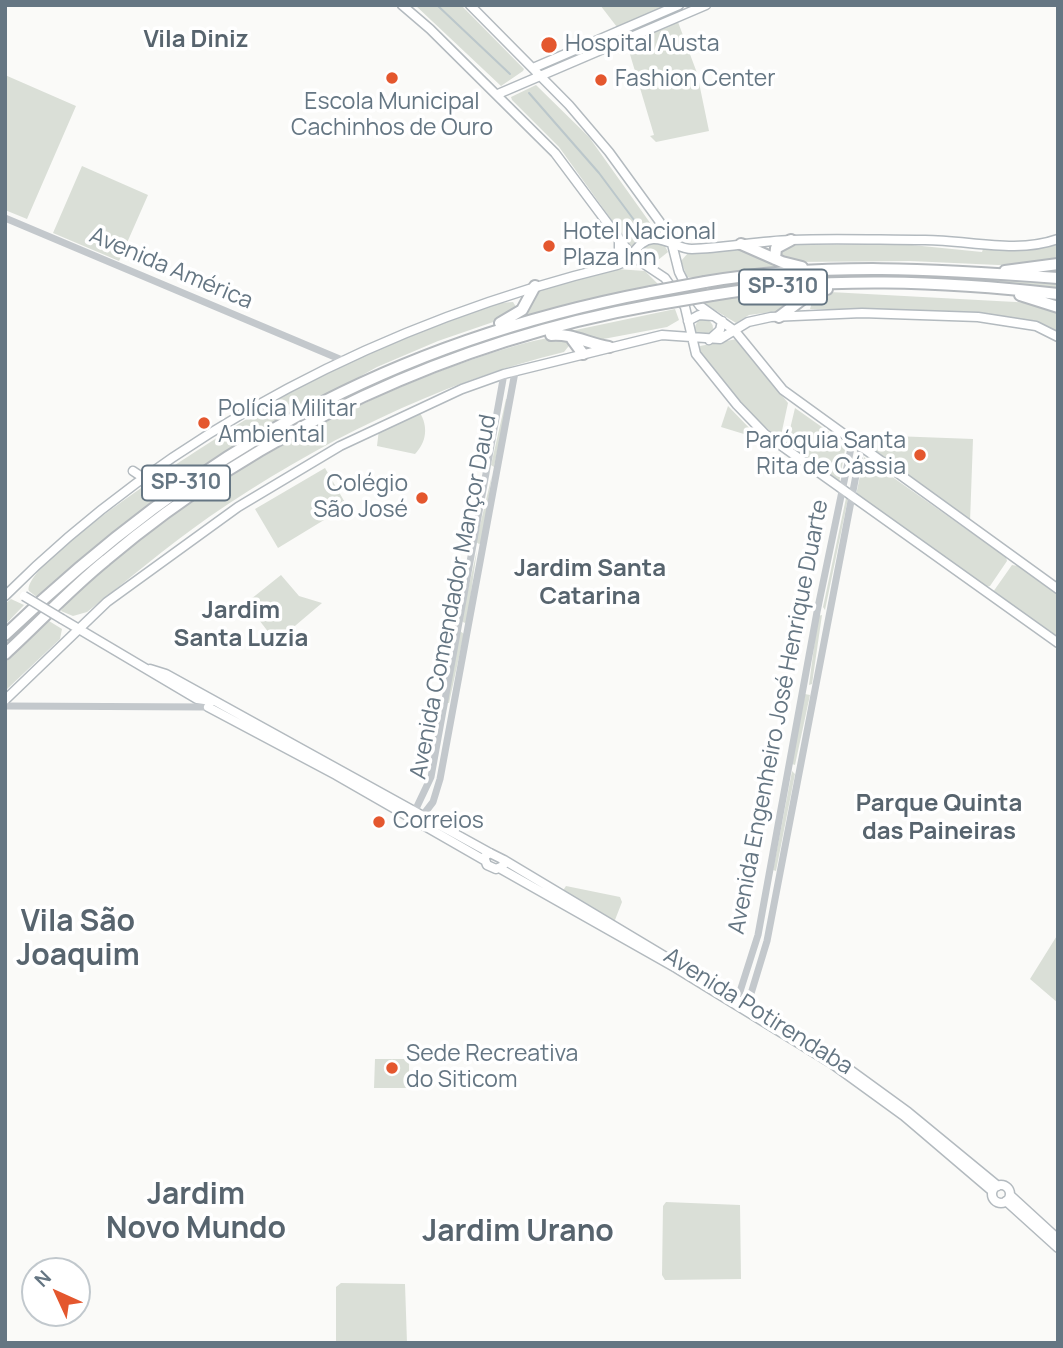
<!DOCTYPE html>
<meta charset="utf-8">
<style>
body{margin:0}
#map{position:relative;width:1063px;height:1348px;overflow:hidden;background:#fafaf8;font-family:Manrope,sans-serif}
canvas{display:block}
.frame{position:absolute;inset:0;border:7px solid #657683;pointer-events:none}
.north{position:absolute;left:21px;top:1257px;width:70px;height:70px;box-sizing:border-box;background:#fff;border:2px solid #c1c8cd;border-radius:50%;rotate:315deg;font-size:19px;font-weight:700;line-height:28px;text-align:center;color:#657683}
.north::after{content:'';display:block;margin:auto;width:24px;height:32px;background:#e4572e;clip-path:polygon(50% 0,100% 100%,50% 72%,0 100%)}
</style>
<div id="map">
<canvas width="1063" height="1348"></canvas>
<div class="frame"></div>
<div class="north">N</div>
</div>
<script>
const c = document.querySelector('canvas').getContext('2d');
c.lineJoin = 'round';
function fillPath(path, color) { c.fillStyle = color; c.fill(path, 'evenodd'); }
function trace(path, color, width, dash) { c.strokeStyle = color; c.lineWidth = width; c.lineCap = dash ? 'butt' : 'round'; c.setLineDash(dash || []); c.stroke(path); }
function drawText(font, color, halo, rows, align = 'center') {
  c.font = font + ' Manrope,sans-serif'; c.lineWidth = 7; c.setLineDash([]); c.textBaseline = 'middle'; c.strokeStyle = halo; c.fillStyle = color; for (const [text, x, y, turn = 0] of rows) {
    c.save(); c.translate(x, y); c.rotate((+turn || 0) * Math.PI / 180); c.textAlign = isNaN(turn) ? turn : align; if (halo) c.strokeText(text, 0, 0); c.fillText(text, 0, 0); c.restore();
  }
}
const green = new Path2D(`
 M 415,5 L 461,5 L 524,69 L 523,71 L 501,86 Z
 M 600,5 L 664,5 L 662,9 L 617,27 Z
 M 675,22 L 678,22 L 697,73 L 709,131 L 656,142 L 650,136 L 654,135 L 629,51 L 625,52 L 625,43 Z
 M 5,75 L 76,106 L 27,219 L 5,210 Z
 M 536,85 L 589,137 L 658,234 L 649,235 L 631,247 L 559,147 L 512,100 L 511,97 Z
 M 82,166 L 148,195 L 119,261 L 53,233 Z
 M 653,243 L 664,244 L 668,252 L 658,260 L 644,260 L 641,256 L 642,248 Z
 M 1058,243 L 1058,262 L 1020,266 L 910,261 L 793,262 L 776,253 L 795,245 L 902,244 L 982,252 L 983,249 L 1023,250 Z
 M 742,249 L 763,256 L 778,267 L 697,278 L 687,277 L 681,261 L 688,253 Z
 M 617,269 L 645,271 L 658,284 L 522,316 L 540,290 Z
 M 902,271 L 1058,283 L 1058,290 L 950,281 L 709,291 L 707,285 L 793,274 Z
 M 811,288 L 779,311 L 749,315 L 736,323 L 702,302 Z
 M 830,292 L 1034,303 L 1058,312 L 1058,332 L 1038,324 L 964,313 L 810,309 L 814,296 Z
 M 654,294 L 655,301 L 433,362 L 214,476 L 5,650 L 5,639 C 136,514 305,392 479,338 C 536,320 596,309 654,294 Z
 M 513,302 L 518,310 L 502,319 L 438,341 L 377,367 L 251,437 L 152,501 L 38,598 L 29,591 C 23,553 289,391 331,369 C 385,342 442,322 500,303 Z
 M 675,309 L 679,320 L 667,327 L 598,340 L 566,332 Z
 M695 328a9 9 0 1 1 18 0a9 9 0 1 1-18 0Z
 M 548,338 L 572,342 L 564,352 C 439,382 315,444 209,517 C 166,547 128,580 87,612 L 73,616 L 61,611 C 70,594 95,578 111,564 C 210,480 329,412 451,367 C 483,356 515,344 548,338 Z
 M 737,339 L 788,403 L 780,440 L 736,401 L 699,351 L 700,346 Z
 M 506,399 L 508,399 L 494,467 L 491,465 Z
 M 728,406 L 758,437 L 757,438 L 721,427 Z
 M 795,408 L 846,444 L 839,483 L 786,446 Z
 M 420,413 C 428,426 427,442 415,454 L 377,446 L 379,429 Z
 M 867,435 L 973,439 L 970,522 L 865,447 Z
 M 864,457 L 1006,557 L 1007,561 L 990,586 L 986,587 L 856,495 Z
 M 325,468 L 347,506 L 278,548 L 255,509 Z
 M 492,475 L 482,543 L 479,544 L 476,542 Z
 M 846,498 L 848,499 L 825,610 L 823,607 Z
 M 477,550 L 467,622 L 465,623 L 461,621 Z
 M 1012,565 L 1018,566 L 1058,595 L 1058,640 L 993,592 Z
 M 281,575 L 299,596 L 322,603 L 276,642 L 246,603 Z
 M 11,599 L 24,605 L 5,625 L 5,604 Z
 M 822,615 L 812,684 L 809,685 L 818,616 Z
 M 49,621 L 62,629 L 60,639 L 5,691 L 5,663 Z
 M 460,631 L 464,634 L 449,703 L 447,703 Z
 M 805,694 L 810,695 L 795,765 L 792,764 Z
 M 792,771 L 795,774 L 776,871 L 773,870 Z
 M 566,886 L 620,897 L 622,902 L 615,920 L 613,922 L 562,892 Z
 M 1058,934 L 1058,1003 L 1030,979 Z
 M 375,1059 L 409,1059 L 409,1076 L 406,1077 L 409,1088 L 374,1088 Z
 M 666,1202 L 740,1205 L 741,1279 L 665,1280 L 662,1275 L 663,1206 Z
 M 341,1283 L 405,1284 L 407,1343 L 336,1343 L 336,1287 Z`);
const stream = new Path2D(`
 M 437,5 L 510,74
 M 529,93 L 599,173 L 643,232`);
const tertiary = new Path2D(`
 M 5,218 L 342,360
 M 5,706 L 208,707
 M 413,815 L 431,777 L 504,374
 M 420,819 L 433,802 L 440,779 L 515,372
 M 736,1004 L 758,935 L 817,612 L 852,443
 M 746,1010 L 767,941 L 861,449`);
const secondary = new Path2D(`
 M 402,5 L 430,29 L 555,153 L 632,256 L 665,278 L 685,307 L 696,354 L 737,405 L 765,434 L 1058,643
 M 470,5 L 569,105 L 609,152 L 670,236 L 679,272 L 688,290 L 700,306 L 735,331 L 783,390 L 1058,589
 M 533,68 L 679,5
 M 498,94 L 706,5
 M 609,265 L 619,256 L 619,242
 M 688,321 L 699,315 L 713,316
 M 709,340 L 720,330 L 722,321
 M 133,471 L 145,479
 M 5,596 C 171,429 389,320 617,265 C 633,261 636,240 653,239 C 667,238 679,249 692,249 C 725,248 758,241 791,240 C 835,238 880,240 925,240 C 969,240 1016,254 1058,239
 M 62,619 L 197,699 L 212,701
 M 150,669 L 166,674 L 490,853 L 504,860 L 503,866 L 496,869 L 487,865 L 484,857 L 490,853
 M 5,700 L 107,602 L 238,507 L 340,446 L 462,389 L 504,374 L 662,335 L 720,339 L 748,322 L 771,317 L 862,313 L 978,317 L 1036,326 L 1058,337
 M 208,707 L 336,775 L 484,860
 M 504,860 L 831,1056 L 908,1112 L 998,1186
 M 501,869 L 676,968 L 831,1063 L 904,1116 L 992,1191
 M992 1194a9 9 0 1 1 18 0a9 9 0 1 1-18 0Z
 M 1010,1195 L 1058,1239
 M 1006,1201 L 1058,1248`);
const motorway = new Path2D(`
 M 741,244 L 782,262 L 802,267
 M 775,259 L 776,248 L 791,240
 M 1005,271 L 1058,264
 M 705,282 C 823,262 939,269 1058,278
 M 712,295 C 825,276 944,281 1058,294
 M 1020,295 L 1058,307
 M 779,317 L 812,292 L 827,289
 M 500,323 L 522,310 L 535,286
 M 551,335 C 571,333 589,344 609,347
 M 572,339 L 583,354
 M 5,635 C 197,451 389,342 651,292
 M 5,654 C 39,623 70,589 106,560 C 261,429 454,340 653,305`);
const secondaryBridge = new Path2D(`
 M 24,596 L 62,619`);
const motorwayBridge = new Path2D(`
 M 651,292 L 705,282
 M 653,305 L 712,295`);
const markers = [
 [549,45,9,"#e4572e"],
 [392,78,7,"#e4572e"],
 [601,80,7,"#e4572e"],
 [549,246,7,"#e4572e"],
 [204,423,7,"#e4572e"],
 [920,455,7,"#e4572e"],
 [422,498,7,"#e4572e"],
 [379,822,7,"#e4572e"],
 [392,1068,7,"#e4572e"]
];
const shields = [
 [783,287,88],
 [186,483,88]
];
const shieldNames = [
 ["SP-310",783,287],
 ["SP-310",186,483]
];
const poiNames = [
 ["Hospital Austa",565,45],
 ["Fashion Center",615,80],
 ["Escola Municipal",392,103,"center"],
 ["Cachinhos de Ouro",392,129,"center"],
 ["Hotel Nacional",563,233],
 ["Plaza Inn",563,259],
 ["Polícia Militar",218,410],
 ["Ambiental",218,436],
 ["Paróquia Santa",906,442,"right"],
 ["Rita de Cássia",906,468,"right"],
 ["Colégio",408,485,"right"],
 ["São José",408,511,"right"],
 ["Correios",393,822],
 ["Sede Recreativa",406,1055],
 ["do Siticom",406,1081]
];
const streetNames = [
 ["Avenida América",171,269,23],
 ["Avenida Comendador Mançor Daud",454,597,-79],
 ["Avenida Engenheiro José Henrique Duarte",779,717,-79],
 ["Avenida Potirendaba",758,1012,32]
];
const neighbourhoodNames = [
 ["Vila Diniz",196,40],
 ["Jardim Santa",590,569],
 ["Catarina",590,597],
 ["Jardim",241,611],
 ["Santa Luzia",241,639],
 ["Parque Quinta",939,804],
 ["das Paineiras",939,832]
];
const districtNames = [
 ["Vila São",78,923],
 ["Joaquim",78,957],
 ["Jardim",196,1196],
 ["Novo Mundo",196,1230],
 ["Jardim Urano",518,1233]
];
fillPath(green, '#dadfd7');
trace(stream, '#bbc7cb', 2);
trace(secondary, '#b3babf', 11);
trace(motorway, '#b4b9bd', 14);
trace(tertiary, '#c3c8cc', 7);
trace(secondary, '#fff', 8);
trace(motorway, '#fff', 10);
trace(secondaryBridge, '#b3babf', 11, []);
trace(motorwayBridge, '#b4b9bd', 14, []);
trace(secondaryBridge, '#fff', 8);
trace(motorwayBridge, '#fff', 10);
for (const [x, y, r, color] of markers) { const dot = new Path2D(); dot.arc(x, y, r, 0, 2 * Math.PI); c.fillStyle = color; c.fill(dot); trace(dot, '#fff', 2.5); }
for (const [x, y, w] of shields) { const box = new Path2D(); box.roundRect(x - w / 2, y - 17.5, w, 35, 5); c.fillStyle = '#fff'; c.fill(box); trace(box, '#657683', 2); }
drawText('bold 21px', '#657683', null, shieldNames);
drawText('23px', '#657683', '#fff', poiNames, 'left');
drawText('23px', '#657683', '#fff', streetNames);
drawText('bold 24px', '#57646e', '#fff', neighbourhoodNames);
drawText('bold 30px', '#57646e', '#fff', districtNames);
</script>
